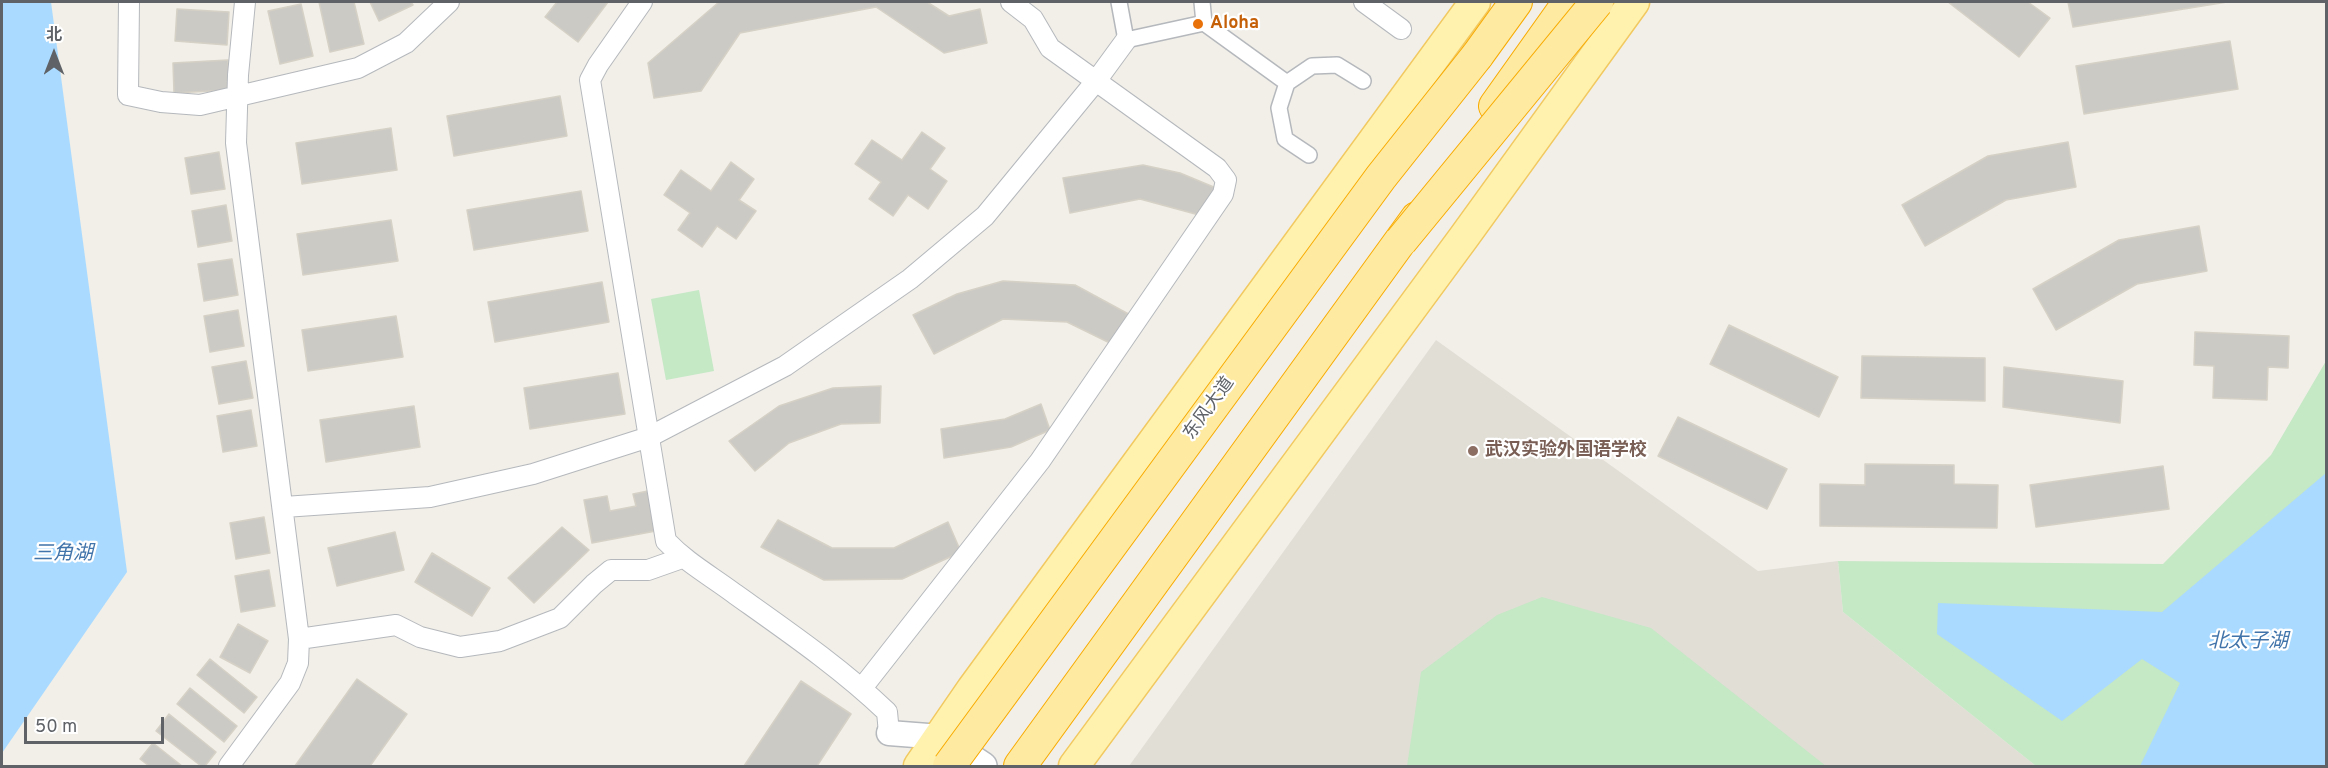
<!DOCTYPE html>
<meta charset="utf-8">
<style>
body{margin:0}
#map{position:relative;width:2328px;height:768px;overflow:hidden;background:#f1efe8;font-family:Overpass,"Noto Sans SC",sans-serif}
canvas{display:block}
.frame{position:absolute;inset:0;border:3px solid #5f6368;pointer-events:none}
.north{position:absolute;left:24px;top:24px;width:60px;height:60px;-webkit-text-stroke:4px #fff;paint-order:stroke;rotate:0deg;font-size:16px;font-weight:700;line-height:24px;text-align:center;color:#5f6368}
.north::after{content:'';display:block;margin:auto;width:21px;height:27px;background:#5f6368;clip-path:polygon(50% 0,100% 100%,50% 72%,0 100%)}
.scale{position:absolute;left:24px;top:717px;width:140px;height:27px;box-sizing:border-box;border:3px solid #5f6368;border-top:0;padding-left:8px;font-size:18px;line-height:21px;white-space:nowrap;color:#5f6368;-webkit-text-stroke:4px #fff;paint-order:stroke}
</style>
<div id="map">
<canvas width="2328" height="768"></canvas>
<div class="frame"></div>
<div class="north">北</div>
<div class="scale">50 m</div>
</div>
<script>
const c = document.querySelector('canvas').getContext('2d');
c.lineJoin = 'round';
function fillPath(path, color) { c.fillStyle = color; c.fill(path, 'evenodd'); }
function trace(path, color, width, dash) { c.strokeStyle = color; c.lineWidth = width; c.lineCap = dash ? 'butt' : 'round'; c.setLineDash(dash || []); c.stroke(path); }
function drawText(font, color, halo, rows, align = 'center') {
  c.font = font + ' Overpass,"Noto Sans SC",sans-serif'; c.lineWidth = 4.5; c.setLineDash([]); c.textBaseline = 'middle'; c.strokeStyle = halo; c.fillStyle = color; for (const [text, x, y, turn = 0] of rows) {
    c.save(); c.translate(x, y); c.rotate((+turn || 0) * Math.PI / 180); c.textAlign = isNaN(turn) ? turn : align; if (halo) c.strokeText(text, 0, 0); c.fillText(text, 0, 0); c.restore();
  }
}
const education = new Path2D(`
 M 1436,340 L 1758,571 L 1838,561 L 1843,612 L 2036,766 L 1129,766 Z`);
const green = new Path2D(`
 M 699,290 L 714,371 L 666,380 L 651,299 Z
 M 2326,361 L 2326,766 L 2036,766 L 1843,612 L 1838,561 L 2163,564 L 2271,455 Z
 M 1542,597 L 1651,628 L 1826,766 L 1407,766 L 1421,672 L 1497,615 Z`);
const water = new Path2D(`
 M 2,2 L 51,2 L 127,572 L 2,753 Z
 M 2326,473 L 2326,766 L 2140,766 L 2180,683 L 2142,659 L 2062,721 L 1937,634 L 1938,603 L 2162,612 Z`);
const building = new Path2D(`
 M 319,2 L 354,2 L 364,44 L 330,52 Z
 M 370,2 L 411,2 L 413,5 L 379,21 Z
 M 557,2 L 608,2 L 578,42 L 545,17 Z
 M 719,2 L 927,2 L 949,16 L 980,9 L 987,43 L 944,53 L 876,7 L 740,33 L 701,91 L 654,98 L 648,63 Z
 M 1948,2 L 2028,2 L 2050,18 L 2019,57 Z
 M 2068,2 L 2227,2 L 2073,27 Z
 M 301,4 L 313,56 L 280,64 L 268,11 Z
 M 177,9 L 229,12 L 227,45 L 175,41 Z
 M 2230,41 L 2238,89 L 2084,114 L 2076,66 Z
 M 228,60 L 230,90 L 174,93 L 173,63 Z
 M 560,96 L 567,136 L 454,156 L 447,116 Z
 M 391,128 L 397,170 L 302,184 L 296,143 Z
 M 922,132 L 945,148 L 930,169 L 947,181 L 928,209 L 908,195 L 893,216 L 869,199 L 881,182 L 855,164 L 872,140 L 902,160 Z
 M 2068,142 L 2076,187 L 2006,200 L 1925,246 L 1902,205 L 1988,156 Z
 M 219,152 L 225,189 L 191,194 L 185,158 Z
 M 731,162 L 754,179 L 739,200 L 756,211 L 736,239 L 717,226 L 702,247 L 678,230 L 690,213 L 664,195 L 681,170 L 711,191 Z
 M 1143,165 L 1180,173 L 1216,188 L 1199,215 L 1140,199 L 1070,213 L 1063,178 Z
 M 581,191 L 588,231 L 474,250 L 467,210 Z
 M 226,205 L 232,241 L 198,247 L 192,211 Z
 M 391,220 L 398,261 L 303,275 L 297,234 Z
 M 2199,226 L 2207,271 L 2137,284 L 2056,330 L 2033,289 L 2119,240 Z
 M 232,259 L 238,295 L 204,301 L 198,264 Z
 M 1003,281 L 1075,285 L 1134,317 L 1114,345 L 1067,322 L 1003,319 L 934,354 L 913,315 L 957,294 Z
 M 602,282 L 609,322 L 495,342 L 488,302 Z
 M 238,310 L 244,346 L 210,352 L 204,316 Z
 M 396,316 L 403,357 L 308,371 L 302,330 Z
 M 1729,325 L 1838,377 L 1819,417 L 1710,364 Z
 M 2195,332 L 2289,336 L 2288,368 L 2268,367 L 2267,400 L 2213,398 L 2214,366 L 2194,365 Z
 M 1862,356 L 1985,358 L 1985,401 L 1861,398 Z
 M 246,361 L 253,398 L 219,404 L 212,367 Z
 M 2004,367 L 2123,381 L 2120,423 L 2003,407 Z
 M 618,373 L 625,414 L 530,429 L 524,388 Z
 M 881,386 L 880,423 L 841,424 L 789,443 L 755,471 L 729,441 L 779,406 L 833,388 Z
 M 1041,404 L 1050,430 L 1011,447 L 944,458 L 941,429 L 1005,419 Z
 M 414,406 L 420,447 L 326,462 L 320,420 Z
 M 251,410 L 257,446 L 223,452 L 217,416 Z
 M 1678,417 L 1787,469 L 1767,509 L 1658,456 Z
 M 1865,464 L 1954,465 L 1954,484 L 1998,485 L 1997,528 L 1820,526 L 1820,484 L 1865,485 Z
 M 2163,466 L 2169,509 L 2036,527 L 2030,485 Z
 M 653,490 L 661,530 L 592,543 L 584,500 L 607,496 L 610,511 L 636,506 L 633,494 Z
 M 264,517 L 270,553 L 236,559 L 230,523 Z
 M 778,520 L 832,548 L 894,548 L 948,522 L 961,552 L 902,579 L 824,580 L 761,547 Z
 M 562,527 L 589,550 L 534,603 L 508,578 Z
 M 395,532 L 404,570 L 337,586 L 328,548 Z
 M 432,553 L 490,588 L 472,616 L 415,582 Z
 M 269,570 L 275,606 L 241,612 L 235,576 Z
 M 238,624 L 268,641 L 250,673 L 220,657 Z
 M 210,659 L 257,697 L 244,713 L 197,675 Z
 M 357,679 L 407,714 L 370,766 L 295,766 Z
 M 801,681 L 851,714 L 817,766 L 744,766 Z
 M 190,688 L 237,726 L 224,742 L 177,704 Z
 M 169,714 L 216,752 L 205,766 L 201,766 L 156,731 Z
 M 153,743 L 182,766 L 149,766 L 140,759 Z`);
const pedestrian = new Path2D(`
 M 1119,2 L 1126,40 L 1204,23
 M 1202,2 L 1204,23 L 1287,83
 M 1309,155 L 1285,139 L 1279,108 L 1287,83 L 1312,66 L 1337,65 L 1363,81`);
const minor = new Path2D(`
 M 129,2 L 128,95 L 161,102 L 200,105 L 358,68 L 406,43 L 449,2
 M 642,2 L 598,65 L 590,80 L 666,541 C 687,563 711,576 735,594 C 787,631 841,668 887,712 L 889,733
 M 1364,2 L 1401,29
 M 284,507 L 430,497 L 533,474 L 649,437 L 785,366 L 910,279 L 985,216 L 1096,81 L 1126,40
 M 299,639 L 396,625 L 420,637 L 460,647 L 500,641 L 560,618 L 594,584 L 611,570 L 648,570 L 682,558
 M 862,688 L 1040,461 L 1223,194 L 1226,180 L 1217,168 L 1050,48 L 1033,19 L 1011,2
 M 229,766 L 290,683 L 298,663 L 299,639 L 236,143 L 238,75 L 245,2`);
const tertiary = new Path2D(`
 M 889,733 L 941,737`);
const secondary = new Path2D(`
 M 944,740 L 983,766`);
const primary = new Path2D(`
 M 919,766 L 972,689 L 1475,2
 M 1074,766 L 1464,237 L 1634,2`);
const trunk = new Path2D(`
 M 1477,56 L 1516,2
 M 1495,106 L 1569,2
 M 1020,766 L 1417,218`);
const trunkBridge = new Path2D(`
 M 1401,241 L 1597,2
 M 949,766 L 1381,177 L 1477,56`);
const markers = [
 [1198,24,6,"#e8710a"],
 [1473,451,6,"#8d6e63"]
];
const foodNames = [
 ["Aloha",1210,24]
];
const streetNames = [
 ["东风大道",1210,409,-54]
];
const educationNames = [
 ["武汉实验外国语学校",1485,451]
];
const waterNames = [
 ["三角湖",63,555],
 ["北太子湖",2248,643]
];
fillPath(education, '#e1ded6');
fillPath(green, '#c5e8c5');
fillPath(water, '#aadaff');
fillPath(building, '#cccac5');
trace(building, '#d6d1c6', 1.5);
trace(pedestrian, '#b5b8bc', 18);
trace(minor, '#b5b8bc', 22);
trace(tertiary, '#b5b8bc', 27);
trace(secondary, '#b6babf', 30);
trace(primary, '#f2c960', 33);
trace(trunk, '#f9ab00', 34);
trace(pedestrian, '#fff', 15);
trace(minor, '#fff', 20);
trace(tertiary, '#fff', 24);
trace(secondary, '#fff', 27);
trace(primary, '#fff2af', 30);
trace(trunk, '#feeaa1', 32);
trace(trunkBridge, '#f9ab00', 34, []);
trace(trunkBridge, '#feeaa1', 32);
for (const [x, y, r, color] of markers) { const dot = new Path2D(); dot.arc(x, y, r, 0, 2 * Math.PI); c.fillStyle = color; c.fill(dot); trace(dot, '#fff', 2); }
drawText('bold 18px', '#c56008', '#fff', foodNames, 'left');
drawText('18px', '#5f6368', '#fff', streetNames);
drawText('bold 18px', '#785e54', '#fff', educationNames, 'left');
drawText('italic 20px', '#4174aa', '#fff', waterNames);
</script>
